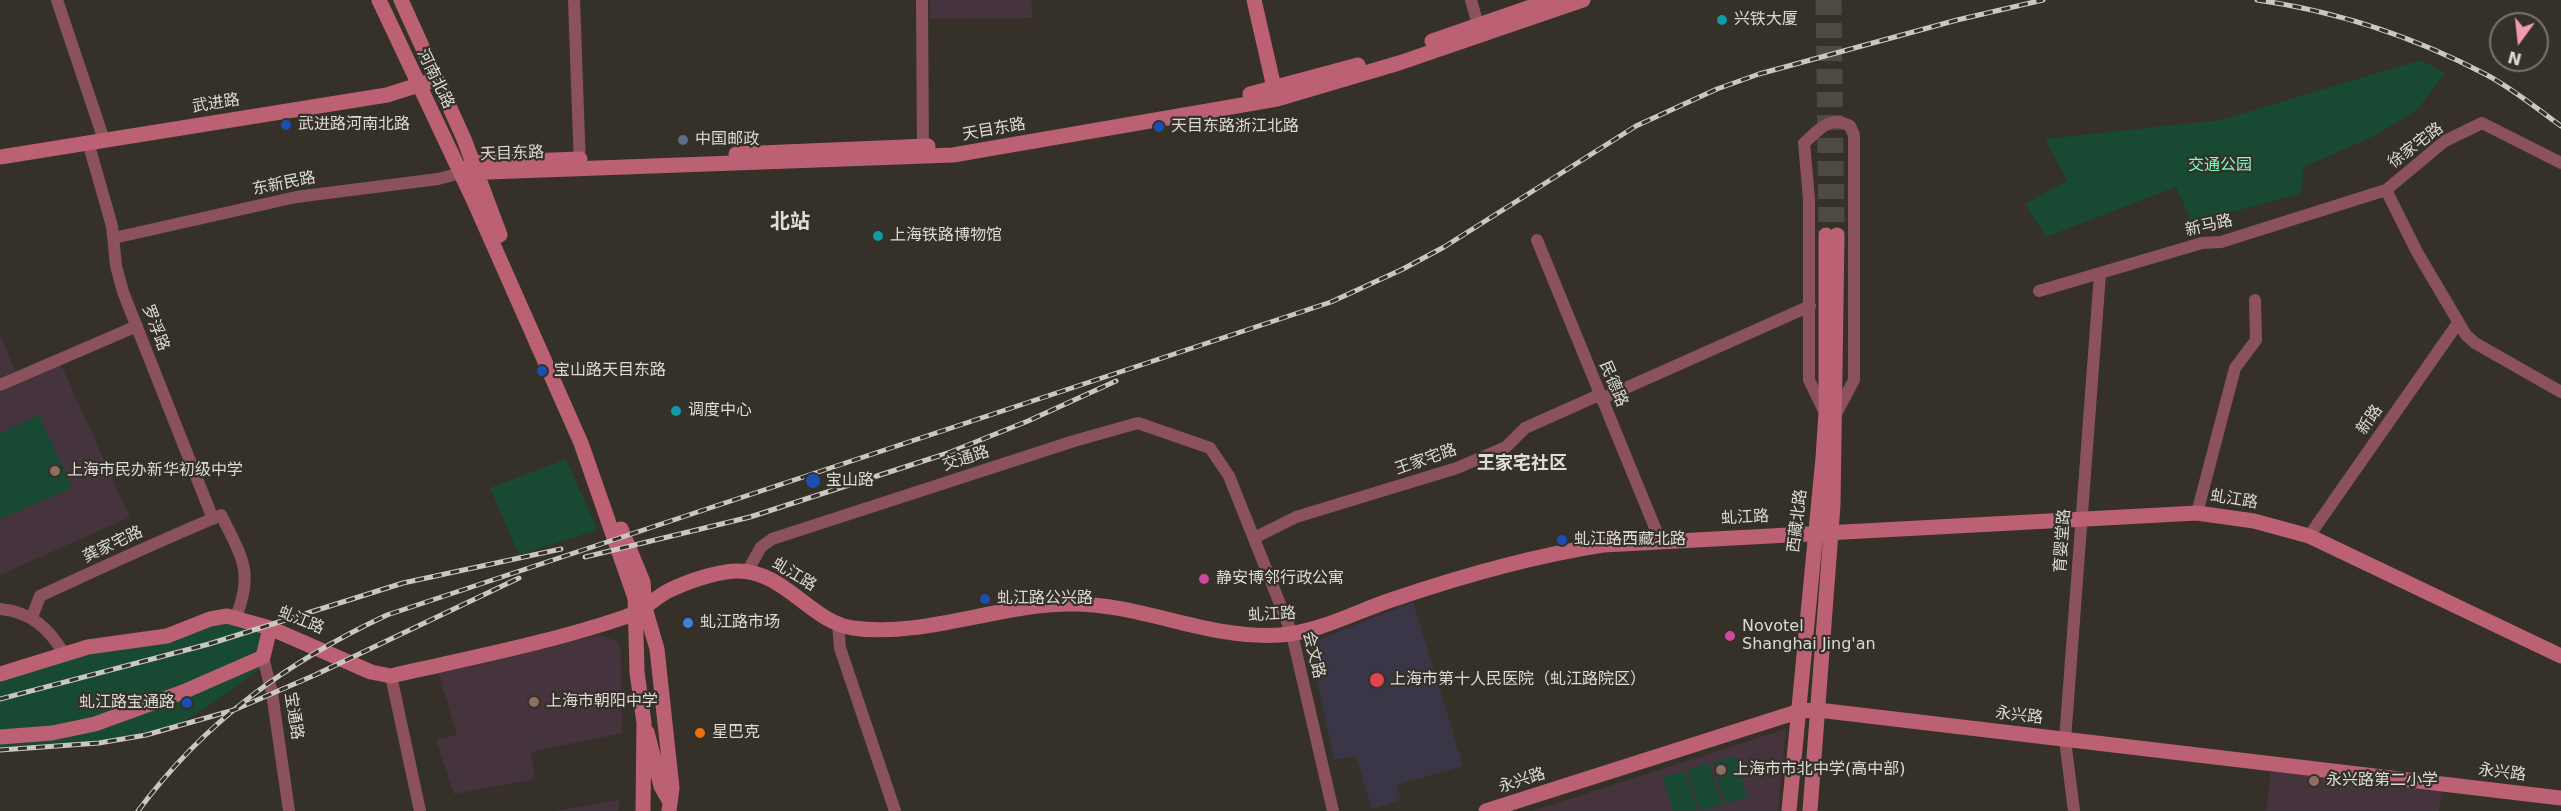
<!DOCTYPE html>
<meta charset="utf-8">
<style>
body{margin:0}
#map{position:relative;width:2561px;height:811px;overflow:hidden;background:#353129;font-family:"DejaVu Sans",sans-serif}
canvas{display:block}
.north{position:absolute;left:2489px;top:12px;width:60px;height:60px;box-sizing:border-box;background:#353129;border:2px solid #78756e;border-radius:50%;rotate:195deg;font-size:16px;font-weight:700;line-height:24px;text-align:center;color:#dcdad5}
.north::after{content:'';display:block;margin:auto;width:21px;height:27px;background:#f09ab6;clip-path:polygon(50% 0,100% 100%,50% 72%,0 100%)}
</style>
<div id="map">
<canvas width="2561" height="811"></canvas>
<div class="north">N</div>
</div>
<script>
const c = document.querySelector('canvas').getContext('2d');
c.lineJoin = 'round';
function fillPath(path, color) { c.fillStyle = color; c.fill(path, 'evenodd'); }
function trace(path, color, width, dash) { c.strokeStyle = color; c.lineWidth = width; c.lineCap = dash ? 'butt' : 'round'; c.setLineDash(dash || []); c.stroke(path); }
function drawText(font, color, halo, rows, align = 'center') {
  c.font = font + ' "DejaVu Sans","Noto Sans SC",sans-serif'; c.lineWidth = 4.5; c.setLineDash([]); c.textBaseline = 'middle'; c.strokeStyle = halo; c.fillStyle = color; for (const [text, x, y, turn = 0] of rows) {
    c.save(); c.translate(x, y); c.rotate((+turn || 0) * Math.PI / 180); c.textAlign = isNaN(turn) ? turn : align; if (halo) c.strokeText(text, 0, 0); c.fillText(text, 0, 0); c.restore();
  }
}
const education = new Path2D(`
 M 930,0 L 1031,0 L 1033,18 L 930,19 Z
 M 0,334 L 16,372 L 0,379 Z
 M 61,365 L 130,517 L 0,575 L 0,392 Z
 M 600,635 L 616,641 L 621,650 L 622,733 L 531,752 L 535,779 L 454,794 L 436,740 L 457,735 L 438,671 Z
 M 1786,729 L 1778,811 L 1532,811 Z
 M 2271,771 L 2442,792 L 2439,811 L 2266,811 Z
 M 620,800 L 618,811 L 556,811 Z`);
const medical = new Path2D(`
 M 1413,602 L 1463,766 L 1396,785 L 1401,800 L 1372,809 L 1356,756 L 1334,760 L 1311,652 L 1315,641 Z`);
const green = new Path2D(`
 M 2421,60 L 2445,73 L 2417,110 L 2376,135 L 2304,167 L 2301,193 L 2192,223 L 2176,187 L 2046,237 L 2025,204 L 2067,181 L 2045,139 L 2221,120 Z
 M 39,415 L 72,488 L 0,519 L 0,433 Z
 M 566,459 L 597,530 L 519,555 L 490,488 Z
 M 217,621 L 239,622 L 263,636 L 264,666 C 238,684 212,705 185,721 C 136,749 56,747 0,750 L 0,678 Z
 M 1735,756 L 1747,797 L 1725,804 L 1713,762 Z
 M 1709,763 L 1722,804 L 1700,811 L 1687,770 Z
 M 1685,771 L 1697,811 L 1673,811 L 1662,777 Z`);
const secondaryTunnel = new Path2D(`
 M 1823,0 L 1826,235
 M 1834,0 L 1837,235`);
const street = new Path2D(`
 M 57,0 L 104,140
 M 574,0 L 580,167
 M 922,0 L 923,155
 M 1471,0 L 1478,25
 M 88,142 L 112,226 L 116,266 L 123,292 L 213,519
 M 2561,163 L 2482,123 L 2445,141 L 2386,190 L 2417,252 L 2466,335 L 2475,343 L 2561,392
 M 114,238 L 296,197 L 438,179 L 461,173
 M 1537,240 L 1660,540
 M 2039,291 L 2202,243 L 2221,242 L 2386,190
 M 0,385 L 137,326
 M 1601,399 L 1810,306
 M 1825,413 L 1809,380 L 1809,199 L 1804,143 C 1818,131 1830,114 1850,126 L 1854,135 L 1854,380 L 1836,414
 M 2197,513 L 2235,368 L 2256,340 L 2255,300
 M 2309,536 L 2458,323
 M 1254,538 L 1296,517 L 1457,468 L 1506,447 L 1525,428 L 1599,395
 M 747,572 L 761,547 L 772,539 L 1074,441 L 1138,423 L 1210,448 L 1229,476 L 1292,634 L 1333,811
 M 0,609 C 31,612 49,628 64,654
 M 32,617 L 40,596 C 100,568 160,541 221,515 C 242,557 254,572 236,617
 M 838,623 L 840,648 L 895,811
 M 263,657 L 272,693 L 289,811
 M 391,676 L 420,811
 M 2074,811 L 2065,740 L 2100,274`);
const secondary = new Path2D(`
 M 379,0 L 473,199 L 581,443 L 635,598 L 637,672 L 644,723 L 643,811
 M 401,0 L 464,139 L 500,235
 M 1254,0 L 1276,96
 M 1432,41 L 1551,0
 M 1250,94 L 1358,65
 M 736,154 L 928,146
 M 0,157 L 387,95 L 428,82
 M 461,173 L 953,155 L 1277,99 L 1399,63 L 1583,0
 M 461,173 L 473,163 L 580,159
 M 621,529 L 643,582 L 645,608 L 657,649 L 672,788 L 669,811
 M 0,674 L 88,647 L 167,636 L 210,619 L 227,616 L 270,628 L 371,672 L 391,676 C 469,658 549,643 625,617 C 642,612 653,599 668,591 C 686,582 715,572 735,571 C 784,569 810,622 853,628 C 925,638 1001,603 1073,604 C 1143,604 1209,640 1280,635 C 1320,632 1357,611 1394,599 C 1462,576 1532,556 1603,545 L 2197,513 L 2254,521 L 2309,536 L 2561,656
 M 647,732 L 661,786 L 670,802
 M 0,737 L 52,733 L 95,724 L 183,692 L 263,657 L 270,628
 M 1486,811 L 1800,711 L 1818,710 L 2561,798
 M 1789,811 L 1823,458 L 1826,413 L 1826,235
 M 1810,811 L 1833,505 L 1837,235`);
const rail = new Path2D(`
 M 2257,0 C 2336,11 2414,37 2485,74 C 2512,88 2536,108 2561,126
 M 585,557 L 750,517 L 948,453 L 1028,421 L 1116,381
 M 0,699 L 209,644 L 403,583 L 561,549
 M 0,750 L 99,743 L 146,735 L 234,710 L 315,675 L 519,578
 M 138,811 C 205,721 287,662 387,615 L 1331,302 L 1403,269 L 1444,247 L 1636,126 L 1717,89 L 1759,74 L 1957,20 L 2043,0`);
const markers = [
 [1722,20,6,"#0f9aa8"],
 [286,125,6,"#1a4fb4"],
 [1159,127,6,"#1a4fb4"],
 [683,140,6,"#5c6f8a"],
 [878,236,6,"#0f9aa8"],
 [542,371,6,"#1a4fb4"],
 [676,411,6,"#0f9aa8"],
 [55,471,6,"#8d6e63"],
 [813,481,8,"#1a4fb4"],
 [1562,540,6,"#1a4fb4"],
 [1204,579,6,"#d1479c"],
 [985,599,6,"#1a4fb4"],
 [688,623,6,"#3f7fe0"],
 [1730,636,6,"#d1479c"],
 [1377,680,8,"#e0444e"],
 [534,702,6,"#8d6e63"],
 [187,703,6,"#1a4fb4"],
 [700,733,6,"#e8710a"],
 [1721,770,6,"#8d6e63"],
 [2314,781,6,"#8d6e63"]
];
const poiNames = [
 ["兴铁大厦",1734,20],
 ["武进路河南北路",298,125],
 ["天目东路浙江北路",1171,127],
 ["中国邮政",695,140],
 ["上海铁路博物馆",890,236],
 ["宝山路天目东路",554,371],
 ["调度中心",688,411],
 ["上海市民办新华初级中学",67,471],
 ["宝山路",826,481],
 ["虬江路西藏北路",1574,540],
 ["静安博邻行政公寓",1216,579],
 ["虬江路公兴路",997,599],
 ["虬江路市场",700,623],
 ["Novotel",1742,627],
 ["Shanghai Jing'an",1742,645],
 ["上海市第十人民医院（虬江路院区）",1390,680],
 ["上海市朝阳中学",546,702],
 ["虬江路宝通路",175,703,"right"],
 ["星巴克",712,733],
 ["上海市市北中学(高中部)",1733,770],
 ["永兴路第二小学",2326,781]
];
const streetNames = [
 ["河南北路",435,79,64],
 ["武进路",216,104,-9],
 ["天目东路",994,130,-10],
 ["徐家宅路",2416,146,-37],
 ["天目东路",512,154,-2],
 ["东新民路",284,184,-11],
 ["新马路",2209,226,-13],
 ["罗浮路",155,328,69],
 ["民德路",1613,384,67],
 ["新路",2370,420,-55],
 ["交通路",966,459,-18],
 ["王家宅路",1426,460,-19],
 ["虬江路",2234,500,9],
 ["虬江路",1745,518,-3],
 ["西藏北路",1798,521,-83],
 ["育婴堂路",2063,541,-86],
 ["龚家宅路",113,545,-25],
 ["虬江路",794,575,31],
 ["虬江路",1272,615,-3],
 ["虬江路",301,621,22],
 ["会文路",1313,655,76],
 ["宝通路",293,716,81],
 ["永兴路",2019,716,7],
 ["永兴路",2502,773,7],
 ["永兴路",1522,781,-18]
];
const parkNames = [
 ["交通公园",2220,166]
];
const neighbourhoodNames = [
 ["王家宅社区",1522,464]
];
const quarterNames = [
 ["北站",790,223]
];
fillPath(education, '#45333d');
fillPath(medical, '#3b3647');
fillPath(green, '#174933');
trace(secondaryTunnel, '#4e4a43', 15, [15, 8]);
trace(street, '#8b525c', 12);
trace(secondary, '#bc6173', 15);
trace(rail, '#c9c7c1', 5);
trace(rail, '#353129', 3, [9]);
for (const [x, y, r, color] of markers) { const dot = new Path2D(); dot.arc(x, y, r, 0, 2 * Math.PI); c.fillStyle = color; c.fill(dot); trace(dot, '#353129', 2); }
drawText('16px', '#dcdad5', '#353129', poiNames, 'left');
drawText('16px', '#dcdad5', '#353129', streetNames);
drawText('16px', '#7efdc2', '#353129', parkNames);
drawText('bold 18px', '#e3ded3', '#353129', neighbourhoodNames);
drawText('bold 20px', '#e3ded3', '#353129', quarterNames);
</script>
